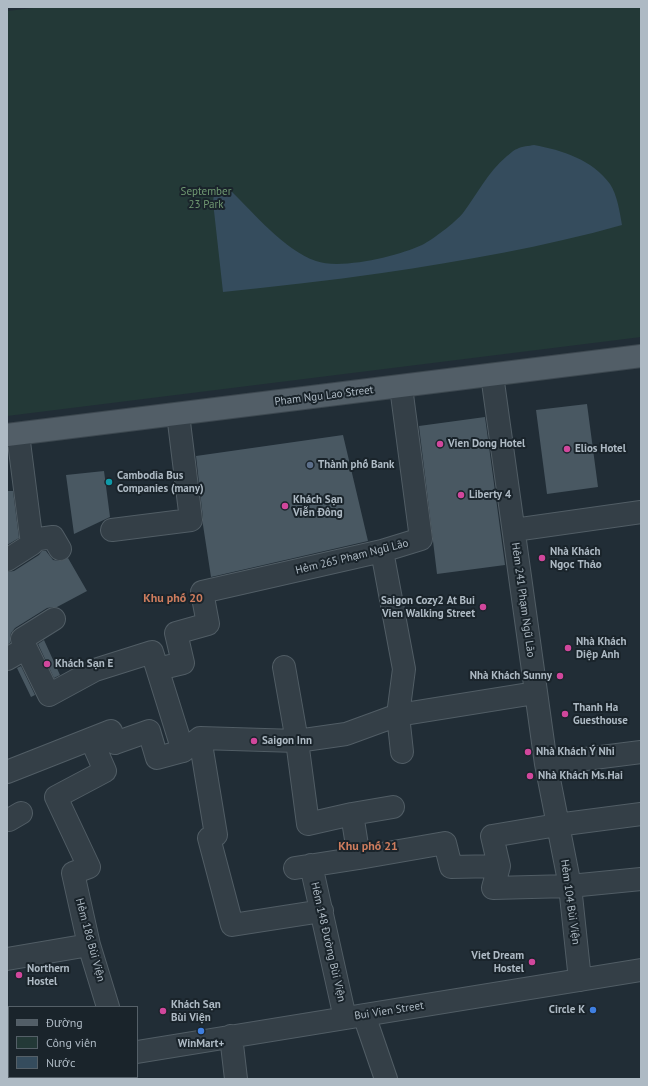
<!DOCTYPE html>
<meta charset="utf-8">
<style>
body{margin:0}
#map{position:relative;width:648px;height:1086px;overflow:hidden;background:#212d36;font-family:"PT Sans",sans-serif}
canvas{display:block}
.frame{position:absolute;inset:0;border:8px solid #aebac4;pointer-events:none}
.legend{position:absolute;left:8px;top:1006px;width:130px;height:72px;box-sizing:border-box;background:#1a242b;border:1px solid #556068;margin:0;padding:5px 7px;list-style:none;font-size:12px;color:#aebac4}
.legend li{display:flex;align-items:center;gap:8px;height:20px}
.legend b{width:20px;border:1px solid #556068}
</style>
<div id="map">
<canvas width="648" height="1086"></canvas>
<div class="frame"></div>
<ul class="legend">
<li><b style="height:5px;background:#525e67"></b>Đường</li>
<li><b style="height:11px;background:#233937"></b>Công viên</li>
<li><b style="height:11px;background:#354c5d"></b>Nước</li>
</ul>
</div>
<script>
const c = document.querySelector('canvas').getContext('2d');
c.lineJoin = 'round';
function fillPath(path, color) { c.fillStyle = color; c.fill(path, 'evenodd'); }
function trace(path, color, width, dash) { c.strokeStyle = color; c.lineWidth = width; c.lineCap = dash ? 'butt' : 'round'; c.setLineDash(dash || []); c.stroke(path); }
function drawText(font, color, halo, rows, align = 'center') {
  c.font = font + ' "PT Sans",sans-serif'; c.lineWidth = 4; c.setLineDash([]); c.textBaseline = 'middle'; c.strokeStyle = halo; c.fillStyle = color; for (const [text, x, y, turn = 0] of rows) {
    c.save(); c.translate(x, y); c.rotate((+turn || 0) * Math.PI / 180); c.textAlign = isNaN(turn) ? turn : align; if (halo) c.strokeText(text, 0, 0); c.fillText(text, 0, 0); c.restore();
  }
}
const green = new Path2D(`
 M 42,7 L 641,7 L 641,337 L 7,416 L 7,11 Z`);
const water = new Path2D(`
 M 534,145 C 562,150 593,160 610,184 C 617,194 620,213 622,225 C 544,247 463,261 382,273 C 329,281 276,286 223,292 L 213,202 L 214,194 L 220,188 L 230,190 C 254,213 284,250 316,261 C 341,270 398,256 422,245 C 432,240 456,222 463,213 C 478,193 487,173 507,156 C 510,154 513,150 517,149 C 522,146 529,146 534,145 Z`);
const building = new Path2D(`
 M 587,404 L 598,487 L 547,494 L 536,410 Z
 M 485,417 L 505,565 L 437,574 L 419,426 Z
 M 343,435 L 368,541 L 211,577 L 203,525 L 203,518 L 196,456 Z
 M 104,471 L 110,517 L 74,534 L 66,475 Z
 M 7,491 L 13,491 L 19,538 L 7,545 Z
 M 42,551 L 46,551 L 53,560 L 60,561 L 68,558 L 87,591 L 57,607 L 53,607 L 47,608 L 15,628 L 11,633 L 10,638 L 10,643 L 7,645 L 7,572 L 14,571 L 39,555 Z
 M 44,640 L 60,675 L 54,678 L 38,644 Z
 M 21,666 L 35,695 L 31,697 L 17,668 Z`);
const minor = new Path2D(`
 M 492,375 L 546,764 L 570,886 L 580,980
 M 112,530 L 191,520 L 178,414
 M 514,530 L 641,512
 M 32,540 L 53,537 L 60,549
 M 382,551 L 404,669 L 398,715 L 402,752
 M 7,560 L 32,544 L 18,434
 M 26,648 L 22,639 L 54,619
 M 7,659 L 26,648 L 49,695 L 95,670 L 152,652 L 183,751
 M 284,667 L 297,741 L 308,824 L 352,814 L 359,858 L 295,868
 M 158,669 L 183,663 L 176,633 L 208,624 L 202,592 L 382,551 L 421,539 L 401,387
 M 200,738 L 216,835 L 209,838 L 232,925 L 322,911
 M 91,739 L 105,771 L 56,797 L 89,867 L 73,873 L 89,945 L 108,1007
 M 546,764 L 641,752
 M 7,772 L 111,731 L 115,743 L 149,731 L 157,758 L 183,751 L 200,738 L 297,741 L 346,734 L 398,715 L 535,693
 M 352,814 L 393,807
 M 9,820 L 21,813
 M 359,858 L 445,843 L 451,867 L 499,866 L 493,888 L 570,886 L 641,879
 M 311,865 L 345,1018
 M 499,866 L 492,836 L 557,825 L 641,814
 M 7,959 L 89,945
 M 364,1015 L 386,1079
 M 231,1036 L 236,1079
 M 137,1052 L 641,970
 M 7,1073 L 9,1073
 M 45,1077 L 45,1079
 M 126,1077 L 126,1079`);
const major = new Path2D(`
 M 7,435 L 641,356`);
const markers = [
 [440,444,4,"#d1479c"],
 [567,449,4,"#d1479c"],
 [310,465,4,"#5c6f8a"],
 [109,482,4,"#0f9aa8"],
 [461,495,4,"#d1479c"],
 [285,506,4,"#d1479c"],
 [542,558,4,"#d1479c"],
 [483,607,4,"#d1479c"],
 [568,648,4,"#d1479c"],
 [47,664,4,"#d1479c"],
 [560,676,4,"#d1479c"],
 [565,714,4,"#d1479c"],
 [254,741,4,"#d1479c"],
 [528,752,4,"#d1479c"],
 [530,776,4,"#d1479c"],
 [532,962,4,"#d1479c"],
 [19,975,4,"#d1479c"],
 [593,1010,4,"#3f7fe0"],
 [163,1011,4,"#d1479c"],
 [201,1031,4,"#3f7fe0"]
];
const parkNames = [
 ["September",206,192],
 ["23 Park",206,205]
];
const streetNames = [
 ["Pham Ngu Lao Street",324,396,-7],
 ["Hẻm 265 Phạm Ngũ Lão",352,557,-14],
 ["Hẻm 241 Phạm Ngũ Lão",523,600,82],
 ["Hẻm 104 Bùi Viện",570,902,82],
 ["Hẻm 186 Bùi Viện",90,940,75],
 ["Hẻm 148 Đường Bùi Viện",328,942,77],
 ["Bui Vien Street",389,1011,-9]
];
const poiNames = [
 ["Vien Dong Hotel",448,444],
 ["Elios Hotel",575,449],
 ["Thành phố Bank",318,465],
 ["Cambodia Bus",117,476],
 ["Companies (many)",117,489],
 ["Liberty 4",469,495],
 ["Khách Sạn",293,500],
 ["Viễn Đông",293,513],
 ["Nhà Khách",550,552],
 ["Ngọc Thảo",550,565],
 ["Saigon Cozy2 At Bui",475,601,"right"],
 ["Vien Walking Street",475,614,"right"],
 ["Nhà Khách",576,642],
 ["Diệp Anh",576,655],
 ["Khách Sạn E",55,664],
 ["Nhà Khách Sunny",552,676,"right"],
 ["Thanh Ha",573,708],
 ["Guesthouse",573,721],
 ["Saigon Inn",262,741],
 ["Nhà Khách Ý Nhi",536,752],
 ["Nhà Khách Ms.Hai",538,776],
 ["Viet Dream",524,956,"right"],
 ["Hostel",524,969,"right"],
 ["Northern",27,969],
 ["Hostel",27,982],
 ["Khách Sạn",171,1005],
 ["Bùi Viện",171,1018],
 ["Circle K",585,1010,"right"],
 ["WinMart+",201,1044,"center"]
];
const neighbourhoodNames = [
 ["Khu phố 20",173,599],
 ["Khu phố 21",368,847]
];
fillPath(green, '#233937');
fillPath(water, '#354c5d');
fillPath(building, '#495862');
trace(minor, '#515d65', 24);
trace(major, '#3d4850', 24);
trace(minor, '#343f47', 22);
trace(major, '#525e67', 22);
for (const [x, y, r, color] of markers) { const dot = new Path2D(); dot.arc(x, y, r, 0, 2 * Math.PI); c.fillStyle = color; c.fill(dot); trace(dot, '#1a242b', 1.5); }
drawText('11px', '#6f9871', '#1a242b', parkNames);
drawText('11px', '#aebac4', '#1a242b', streetNames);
drawText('bold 11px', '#aebac4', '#1a242b', poiNames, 'left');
drawText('bold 12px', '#cf7d5e', '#1a242b', neighbourhoodNames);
</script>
